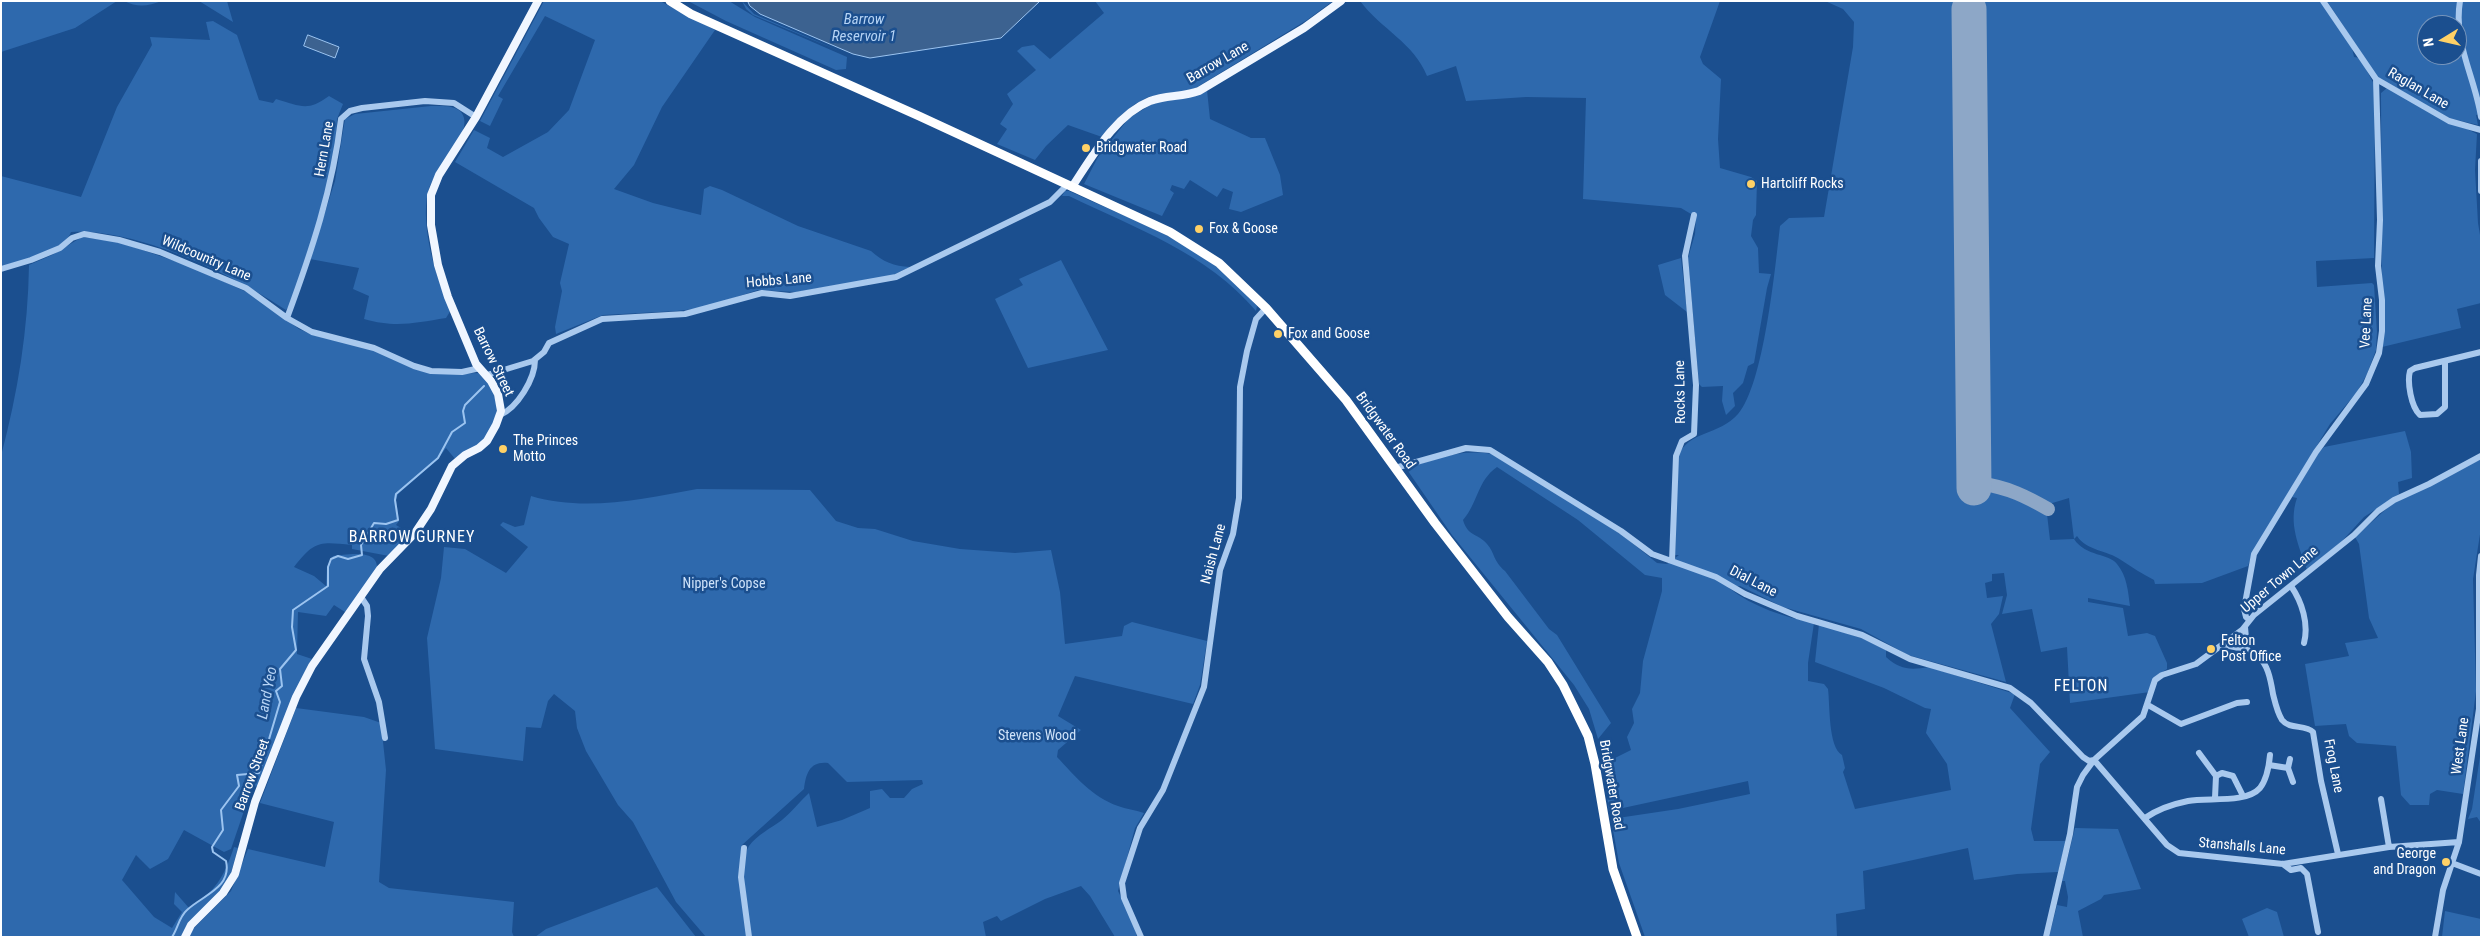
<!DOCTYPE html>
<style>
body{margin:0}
#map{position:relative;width:2482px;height:938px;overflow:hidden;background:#1b4f8f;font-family:"Roboto Condensed",sans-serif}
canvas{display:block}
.frame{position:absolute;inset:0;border:2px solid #fff;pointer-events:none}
.north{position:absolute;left:2417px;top:15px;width:50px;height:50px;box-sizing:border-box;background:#1b4f8f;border:1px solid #7695bc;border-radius:50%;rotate:261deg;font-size:14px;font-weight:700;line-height:20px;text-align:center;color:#fff}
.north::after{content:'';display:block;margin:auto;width:18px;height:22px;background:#ffd166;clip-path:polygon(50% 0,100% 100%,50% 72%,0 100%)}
</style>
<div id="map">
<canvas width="2482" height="938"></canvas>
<div class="frame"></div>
<div class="north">N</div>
</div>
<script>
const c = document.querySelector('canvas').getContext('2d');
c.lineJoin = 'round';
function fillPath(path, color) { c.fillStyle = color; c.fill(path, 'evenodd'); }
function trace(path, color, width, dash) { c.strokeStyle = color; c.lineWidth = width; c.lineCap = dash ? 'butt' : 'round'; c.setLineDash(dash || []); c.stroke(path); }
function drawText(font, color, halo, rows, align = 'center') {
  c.font = font + ' "Roboto Condensed",sans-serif'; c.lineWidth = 5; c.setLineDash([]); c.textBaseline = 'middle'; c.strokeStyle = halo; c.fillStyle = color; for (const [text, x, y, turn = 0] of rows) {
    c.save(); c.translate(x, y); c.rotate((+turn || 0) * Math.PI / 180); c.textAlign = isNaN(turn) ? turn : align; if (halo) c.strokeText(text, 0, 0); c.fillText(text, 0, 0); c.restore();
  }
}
const green = new Path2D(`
 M 1,1 L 117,1 L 75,28 L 1,52 Z
 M 124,1 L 162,1 C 148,6 138,8 124,1 Z
 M 199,1 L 227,1 L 233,22 Z
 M 544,1 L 660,1 L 715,30 L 662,107 L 634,165 L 614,189 L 653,203 L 701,215 L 704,189 L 710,186 L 722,190 L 798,226 L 871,251 C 883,262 894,266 910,267 L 891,276 L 796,292 L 758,290 L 702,308 L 677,311 L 603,315 L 556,334 L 555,327 L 562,291 L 560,283 L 569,244 L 553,237 L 539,218 L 534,208 L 455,162 L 474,130 L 490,138 L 487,148 L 503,157 L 548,132 L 569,110 L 595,40 L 545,16 L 498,96 L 503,99 L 490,126 L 480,121 Z
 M 688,1 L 729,1 L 755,17 L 847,57 L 846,69 L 836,70 L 726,21 Z
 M 742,1 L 754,14 L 842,52 L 753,15 L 746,9 Z
 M 1095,1 L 1333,1 L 1307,20 L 1194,89 L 1148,97 L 1135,104 L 1119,117 L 1102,137 L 1068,125 L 1046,146 L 1035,160 L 997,144 L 1007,129 L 1000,124 L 1013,104 L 1007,94 L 1036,70 L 1017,51 L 1022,47 L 1034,45 L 1050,59 L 1104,13 Z
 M 1360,1 L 1720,1 L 1700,57 L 1703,64 L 1721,79 L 1718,139 L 1720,168 L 1751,177 L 1757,181 L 1756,215 L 1753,220 L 1751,236 L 1758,248 L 1759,273 L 1771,274 L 1767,288 L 1754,363 L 1748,366 L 1743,383 L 1733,393 L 1735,406 L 1726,415 L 1722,401 L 1723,386 L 1702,387 L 1699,384 L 1688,258 L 1695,234 L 1696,217 L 1681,208 L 1583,199 L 1586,98 L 1526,97 L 1466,101 L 1456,66 L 1427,76 C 1414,43 1381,29 1360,1 Z
 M 1825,1 L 2320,1 L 2352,48 L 2354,57 L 2360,58 L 2375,86 L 2374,258 L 2316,261 L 2317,287 L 2372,283 L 2374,285 L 2377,332 L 2376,350 L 2367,374 L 2357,392 L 2330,424 L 2252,553 L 2248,566 L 2202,583 L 2155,584 L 2154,580 C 2142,574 2132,567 2121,560 C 2107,550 2087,551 2077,536 L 2074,539 C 2086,557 2109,553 2117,564 C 2127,576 2128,591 2130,606 L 2088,598 L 2088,602 L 2123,608 L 2128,636 L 2147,633 L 2155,636 L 2167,663 L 2167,669 L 2153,678 L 2150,692 L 2070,703 L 2067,647 L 2041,652 L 2032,609 L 2002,614 L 2007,595 L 2004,573 L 1992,574 L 1992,581 L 1985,583 L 1987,598 L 2003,596 L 1999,614 L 1991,624 L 2006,682 L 1908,655 L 1861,629 L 1783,607 L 1740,586 L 1729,588 C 1753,607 1784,617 1814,623 L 1808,663 L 1808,681 L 1824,684 L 1828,689 C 1830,704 1828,747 1842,755 L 1845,768 L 1843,772 L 1855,809 L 1951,790 L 1947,764 L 1926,733 L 1931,709 L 1925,708 L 1884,688 L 1815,662 L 1819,624 L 1867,640 L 1886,650 L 1886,657 C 1900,670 1911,670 1929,667 L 2015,694 L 2010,708 L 2050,752 L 2040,764 L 2031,829 L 2034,841 L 2066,841 L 2058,872 L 2017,874 L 1974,880 L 1968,848 L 1863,871 L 1865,909 L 1836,914 L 1837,937 L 1645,937 L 1619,863 L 1611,819 L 1678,809 L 1750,794 L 1748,781 L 1609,811 L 1603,764 L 1631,750 L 1627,737 L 1634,723 L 1632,709 L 1640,693 L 1643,661 L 1662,591 L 1662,578 L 1645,575 L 1578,520 L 1497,467 C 1477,481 1478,503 1463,520 C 1468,537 1478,533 1487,544 C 1495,553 1493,561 1505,571 L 1549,629 L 1557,635 L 1611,723 L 1598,739 L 1589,709 L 1574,685 L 1452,535 L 1408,471 L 1409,467 C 1441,458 1459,449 1492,454 L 1621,534 L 1657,563 L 1667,564 L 1679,555 L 1675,555 L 1678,457 C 1688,430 1719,436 1738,414 C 1764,384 1775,268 1780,226 L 1789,218 L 1824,217 L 1853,47 L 1854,22 L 1843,9 ZM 1971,7 L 1974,10 L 1978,467 L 1985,479 L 2004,485 L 2049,504 L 2069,498 L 2074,539 L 2050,540 L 2047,514 L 2024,499 L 1996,488 L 1972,488 L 1969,484 L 1965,12 L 1966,8 Z
 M 2327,1 L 2481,1 L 2481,114 L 2476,115 L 2478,125 L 2449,118 L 2377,77 ZM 2427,25 L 2457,25 L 2457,55 L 2427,55 Z
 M 213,21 L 237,35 L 259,100 L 273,103 L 276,99 C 301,106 307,112 329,96 L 343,104 L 337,119 L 336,150 L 320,214 L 291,303 L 286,310 C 232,274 137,228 71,232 C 65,251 19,261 1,267 L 1,176 L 81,197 L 117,107 L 152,45 L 150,37 L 210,40 L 206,22 Z
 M 2387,88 L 2477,134 L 2475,170 L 2478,223 L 2481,241 L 2481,303 L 2457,309 L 2461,328 L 2382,347 L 2381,93 Z
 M 1207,90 L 1210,119 L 1251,138 L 1265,138 L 1280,175 L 1283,195 L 1241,212 L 1229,209 L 1233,192 L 1223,188 L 1217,197 L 1190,180 L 1184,189 L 1172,185 L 1170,190 L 1174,193 L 1162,216 L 1084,184 L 1098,157 L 1129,118 L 1154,103 L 1190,97 Z
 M 431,106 C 442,106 461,104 464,118 C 469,139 433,170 428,192 C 420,226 436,280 451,310 L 446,318 C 415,323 395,328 364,319 L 369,296 L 353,289 L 359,268 L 310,259 L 335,181 L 345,119 L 355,114 Z
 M 1065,191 L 1069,191 C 1116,213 1172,233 1213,264 C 1229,276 1243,291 1257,306 L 1256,311 C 1207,253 1135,228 1069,196 L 1062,196 Z
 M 82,237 L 119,242 L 192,267 L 253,295 L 299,329 L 313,335 L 358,345 L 443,374 L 481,373 C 498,392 504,419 485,440 C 478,448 465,454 456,460 L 446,448 L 438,459 L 398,494 L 396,500 L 399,521 L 396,525 L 401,528 L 399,531 L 402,533 L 397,539 L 404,543 L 389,556 L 352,549 L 352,545 C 320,542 315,540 294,567 L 314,576 L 326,586 L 327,567 L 333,556 C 345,555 378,548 377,568 L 359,597 L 345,612 L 334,605 L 326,616 L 298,612 L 297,654 L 312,659 L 286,713 L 258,786 L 247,788 L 246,805 L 231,849 L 224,852 L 184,830 L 168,859 L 150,869 L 136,855 L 122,880 L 154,917 L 172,928 L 182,912 L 174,904 L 175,892 L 189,908 C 216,891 224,877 234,847 L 238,848 L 229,880 L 182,937 L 1,937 L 1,456 C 18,392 28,330 29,265 L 52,255 Z
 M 1681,258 L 1687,312 L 1665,295 L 1658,265 Z
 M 1061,260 L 1108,350 L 1028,368 L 995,299 L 1023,285 L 1019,279 Z
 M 2405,431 L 2411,452 L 2412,478 L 2398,482 L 2399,494 L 2364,517 L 2342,541 L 2307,570 C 2299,546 2288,524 2297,498 L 2292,497 L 2319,452 L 2324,447 Z
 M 2481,459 L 2481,528 L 2473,579 L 2476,691 L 2463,794 L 2437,790 L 2430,794 L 2429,805 L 2410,805 L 2401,795 L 2396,746 L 2357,743 L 2349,736 L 2346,724 L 2315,726 L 2305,664 L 2349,656 L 2345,643 L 2378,638 L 2369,618 L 2359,544 L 2355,537 L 2393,503 Z
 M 697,489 L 810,490 L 836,521 L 858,528 L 875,529 L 913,541 L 960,549 L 1015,553 L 1051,550 L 1060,592 L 1065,644 L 1122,636 L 1124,626 L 1132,622 L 1207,641 L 1200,685 L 1193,704 L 1075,676 L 1058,716 L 1081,730 L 1058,750 L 1057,757 C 1075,776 1092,797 1118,806 C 1126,809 1135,810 1144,813 L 1135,828 L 1118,891 L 1133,921 L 1137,937 L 1115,937 L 1090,896 L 1081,886 L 1045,899 L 1001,921 L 997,916 L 983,922 L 986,937 L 750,937 C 747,913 736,867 749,846 C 757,835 771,828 782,820 C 792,812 800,801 809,793 L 817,827 L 842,820 L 870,808 L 870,791 L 882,789 L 890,798 L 904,798 L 912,789 L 923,784 L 922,780 L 847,782 L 828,763 C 810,761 806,773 804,789 L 742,845 C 736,877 745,905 747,937 L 706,937 L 676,902 L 633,822 L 618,805 L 586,751 L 577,728 L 575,711 L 554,694 L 548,701 L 541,728 L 526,727 L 523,761 L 435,749 L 427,638 L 441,578 L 444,547 L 465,549 L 506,573 L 528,547 L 500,525 L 503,522 L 515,527 L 524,525 L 531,496 C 585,512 643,499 697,489 Z
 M 296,708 L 364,717 L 381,723 L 386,770 L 379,882 L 389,888 L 514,902 L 512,932 L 514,937 L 188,937 L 194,928 L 231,891 L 248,849 L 325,867 L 334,822 L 260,803 Z
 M 2481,750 L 2481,823 L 2477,817 L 2468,819 L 2472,809 Z
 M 2075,828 L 2118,829 L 2141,889 L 2104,895 L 2101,899 L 2078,911 L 2083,937 L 2049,937 L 2057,905 L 2067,907 L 2068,897 L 2065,881 L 2062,881 Z
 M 657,887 L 696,937 L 535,937 L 546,929 Z
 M 2267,908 L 2277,912 L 2284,937 L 2249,937 L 2242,919 Z
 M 2445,911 L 2481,919 L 2481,937 L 2442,937 Z`);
const water = new Path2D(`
 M 748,1 L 1040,1 L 1001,38 L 870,58 L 853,54 L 760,14 L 750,6 Z
 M 308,35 L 339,47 L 335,58 L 304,46 Z`);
const stream = new Path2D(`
 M 172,937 C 178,928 179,917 187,910 C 203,895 232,888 226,861 L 213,852 L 212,847 L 223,830 L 221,810 L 239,786 L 237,775 L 259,773 L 280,702 L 276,691 L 282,686 L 280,669 L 296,650 L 292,627 L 293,610 L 328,586 L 328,567 L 331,559 L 338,556 L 348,559 L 362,555 L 361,545 L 374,523 L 386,524 L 398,520 L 395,500 L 396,494 L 438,458 L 452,432 L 465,423 L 463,411 L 465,405 L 484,386`);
const taxiway = new Path2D(`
 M 1974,474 L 1983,484 C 2007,487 2027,497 2048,509`);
const runway = new Path2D(`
 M 1969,9 L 1974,488`);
const minor = new Path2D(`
 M 2323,1 L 2376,79 L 2449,121 L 2481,130
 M 2460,1 C 2453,43 2475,77 2481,117
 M 2481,161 L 2481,191
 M 1,269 L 31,260 L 60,248 L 72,238 L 84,234 L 119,240 L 160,252 L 246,288 L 287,318 L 312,332 L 374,348 L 414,366 L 431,371 L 462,372 L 480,368
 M 287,318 C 311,253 333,188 341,119 L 350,111 L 362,108 L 425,101 L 454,103 L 476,117
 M 2445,361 L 2445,407 L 2437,414 L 2420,415 C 2411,407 2407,382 2410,371 L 2415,368 L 2481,352
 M 487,375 L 533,361 L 544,352 L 549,343 L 602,319 L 685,314 L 762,293 L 790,296 L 896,277 L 1050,202 L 1067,185
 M 500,415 C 517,408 535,379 535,360
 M 1395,468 L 1466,448 L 1490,450 L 1621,531 L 1652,554 L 1716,577 L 1745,594 L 1797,616 L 1862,635 L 1910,659 L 2010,688 L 2031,703 L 2083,757 L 2089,761 L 2094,760
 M 1672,561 L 1676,456 L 1682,441 L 1694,434 L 1696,385 L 1685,256 L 1694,215
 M 2291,586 C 2302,602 2309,624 2304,643
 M 361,597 L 367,606 L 368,616 L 364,659 L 379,702 L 385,738
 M 2249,620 L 2246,617 L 2244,609 L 2254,554 L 2316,452 L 2366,384 L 2379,353 L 2382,331 L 2382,300 L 2378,266 L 2380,220 L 2376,79
 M 2245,627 L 2247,649
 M 2224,645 C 2260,651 2267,657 2273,694 C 2275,702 2277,712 2282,720 C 2290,730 2305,724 2313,732 L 2321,781 L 2338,854
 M 2148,705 L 2181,724 L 2237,703 L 2247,702
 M 2199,753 L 2216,776 L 2215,798
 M 2290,759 L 2288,768 L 2293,782
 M 2094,760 L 2167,845 L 2179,853 L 2283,864 L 2389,847 L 2459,842
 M 2269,765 L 2288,768
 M 2216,776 L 2222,773 L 2233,776 L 2243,796
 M 2381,799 L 2389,847
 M 2145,818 C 2158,809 2173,804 2188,801 C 2207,797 2246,804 2260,788 C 2267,779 2269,766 2270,755
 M 744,848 L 741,877 L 749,937
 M 2452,863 L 2481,874
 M 2283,864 L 2291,870 L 2301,868 L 2307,874 L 2318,932
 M 1141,937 L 1124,898 L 1122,883 L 1140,828 L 1163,790 L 1204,687 L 1220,570 L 1233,534 L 1239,498 L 1240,387 L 1247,351 L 1256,319 L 1266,308
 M 2046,937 L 2070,834 L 2077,787 L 2083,775 L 2094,760 L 2143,716 L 2155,680 L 2162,675 L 2196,664 L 2242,630 L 2254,615 L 2354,535 L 2378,511 L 2394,500 L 2429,484 L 2481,456
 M 2435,937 L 2443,890 L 2459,842 L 2479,709 L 2479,575 L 2481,556`);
const major = new Path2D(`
 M 1072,187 C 1092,157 1115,115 1150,101 C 1166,95 1183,97 1199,91 L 1304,28 L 1341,1
 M 185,937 L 191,925 L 223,893 L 235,874 L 255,802 L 296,697 L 312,666 L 380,569 L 415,533 L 431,509 L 452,466 L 465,455 L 479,448 L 487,441 L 496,425 L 501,411 L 498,394 L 491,381 L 476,364 L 448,297 L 438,265 L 431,225 L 431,195 L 439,175 L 476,117 L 538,1`);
const highway = new Path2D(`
 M 670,1 L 691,14 L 919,116 L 1170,232 L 1219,263 L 1266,308 L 1346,400 L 1435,523 L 1508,617 L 1548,662 L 1563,685 L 1588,736 L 1595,764 L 1613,869 L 1637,937`);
const markers = [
 [1086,148,5,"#ffd166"],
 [1751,184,5,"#ffd166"],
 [1199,229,5,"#ffd166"],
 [1278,334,5,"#ffd166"],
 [503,449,5,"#ffd166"],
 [2211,649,5,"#ffd166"],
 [2446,862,5,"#ffd166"]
];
const streetNames = [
 ["Barrow Lane",1218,63,-30],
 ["Raglan Lane",2418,89,30],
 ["Hern Lane",325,149,-80],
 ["Wildcountry Lane",206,259,23],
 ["Hobbs Lane",779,281,-5],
 ["Vee Lane",2367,323,-87],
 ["Barrow Street",493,362,64],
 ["Rocks Lane",1681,392,-91],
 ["Bridgwater Road",1385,431,54],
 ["Naish Lane",1214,554,-75],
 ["Upper Town Lane",2280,580,-40],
 ["Dial Lane",1753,582,27],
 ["West Lane",2461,746,-82],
 ["Frog Lane",2333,766,79],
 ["Barrow Street",253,775,-70],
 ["Bridgwater Road",1611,785,80],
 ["Stanshalls Lane",2242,847,5]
];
const poiNames = [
 ["Bridgwater Road",1096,148],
 ["Hartcliff Rocks",1761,184],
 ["Fox & Goose",1209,229],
 ["Fox and Goose",1288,334],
 ["The Princes",513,441],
 ["Motto",513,457],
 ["Felton",2221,641],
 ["Post Office",2221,657],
 ["George",2436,854,"right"],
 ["and Dragon",2436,870,"right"]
];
const parkNames = [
 ["Nipper's Copse",724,584],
 ["Stevens Wood",1037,736]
];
const waterNames = [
 ["Barrow",864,20],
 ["Reservoir 1",864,37],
 ["Land Yeo",268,693,-79]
];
const quarterNames = [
 ["BARROW GURNEY",412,538],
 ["FELTON",2081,687]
];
fillPath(green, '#2e69ad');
fillPath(water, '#3c6290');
trace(water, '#9cc4f0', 1);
trace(stream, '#9cc4f0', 2);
trace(taxiway, '#8da7c7', 14);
trace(runway, '#8da7c7', 35);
trace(minor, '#a9c9ee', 6);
trace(major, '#f0f6ff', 8);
trace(highway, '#fff', 9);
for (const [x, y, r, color] of markers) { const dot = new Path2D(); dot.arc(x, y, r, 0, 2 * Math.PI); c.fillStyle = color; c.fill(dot); trace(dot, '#1b4f8f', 2); }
drawText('14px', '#fff', '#1b4f8f', streetNames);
drawText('14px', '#fff', '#1b4f8f', poiNames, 'left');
drawText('14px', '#cfe3fa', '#1b4f8f', parkNames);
drawText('italic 15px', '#b5d3f5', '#1b4f8f', waterNames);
c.letterSpacing = '1px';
drawText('16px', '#fff', '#1b4f8f', quarterNames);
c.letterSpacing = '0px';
</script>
